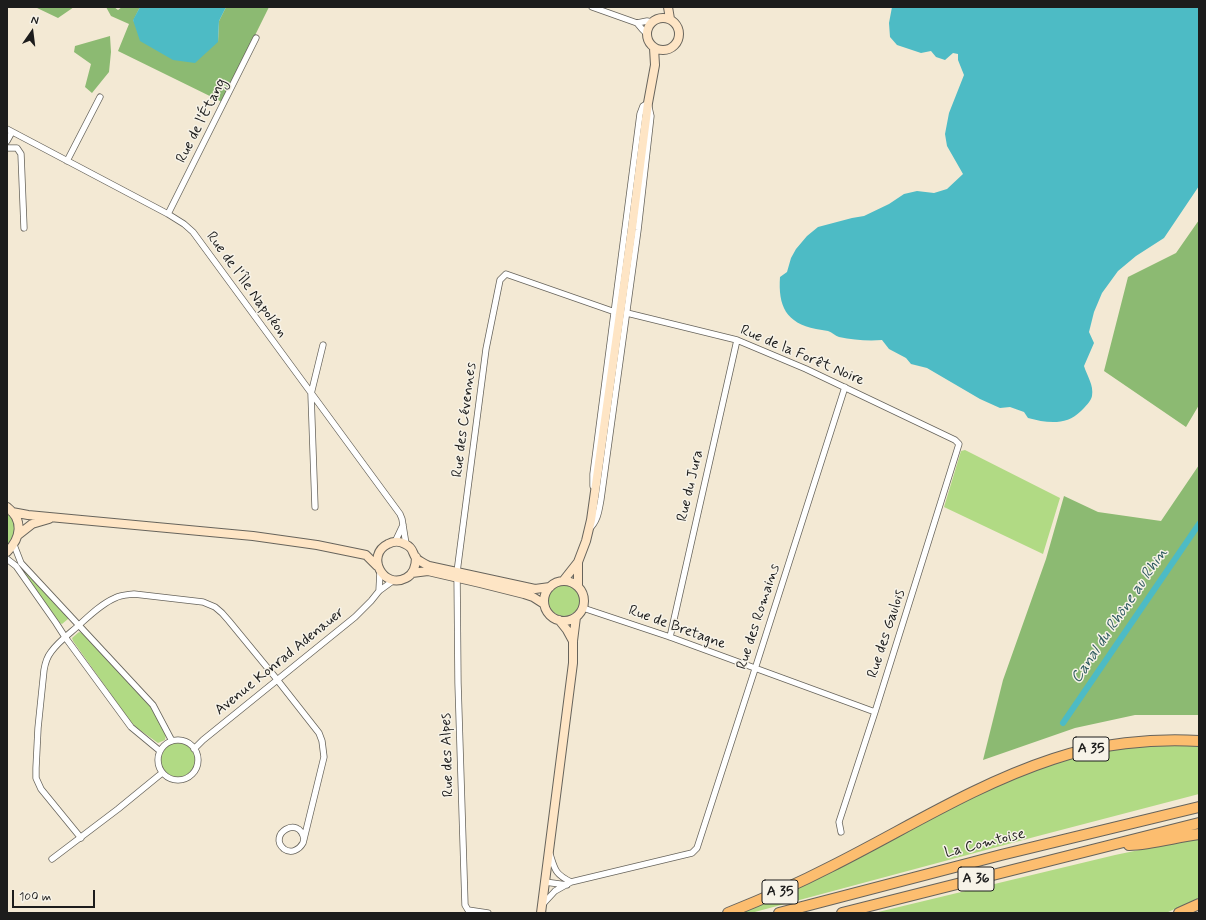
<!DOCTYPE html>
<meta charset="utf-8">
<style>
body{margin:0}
#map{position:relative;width:1206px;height:920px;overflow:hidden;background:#f3e9d4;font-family:Mynerve,sans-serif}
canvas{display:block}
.frame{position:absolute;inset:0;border:8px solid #1c1c1c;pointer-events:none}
.north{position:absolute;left:12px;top:12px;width:40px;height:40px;-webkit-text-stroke:3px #f7f3e8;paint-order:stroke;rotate:14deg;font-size:11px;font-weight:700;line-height:16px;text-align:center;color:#1c1c1c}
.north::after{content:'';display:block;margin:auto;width:14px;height:18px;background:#1c1c1c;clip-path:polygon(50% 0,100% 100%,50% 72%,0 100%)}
.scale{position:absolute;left:12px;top:890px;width:83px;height:18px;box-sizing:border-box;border:2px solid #1c1c1c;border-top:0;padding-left:5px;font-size:12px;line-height:14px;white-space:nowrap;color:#1c1c1c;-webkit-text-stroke:3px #f7f3e8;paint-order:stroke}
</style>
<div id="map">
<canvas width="1206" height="920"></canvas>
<div class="frame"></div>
<div class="north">N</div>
<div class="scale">100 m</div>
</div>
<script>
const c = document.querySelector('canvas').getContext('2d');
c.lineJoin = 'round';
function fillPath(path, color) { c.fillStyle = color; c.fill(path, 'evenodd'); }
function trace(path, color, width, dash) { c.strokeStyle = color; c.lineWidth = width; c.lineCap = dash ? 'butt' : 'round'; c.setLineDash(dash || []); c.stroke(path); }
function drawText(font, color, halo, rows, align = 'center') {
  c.font = font + ' Mynerve,sans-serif'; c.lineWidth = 3; c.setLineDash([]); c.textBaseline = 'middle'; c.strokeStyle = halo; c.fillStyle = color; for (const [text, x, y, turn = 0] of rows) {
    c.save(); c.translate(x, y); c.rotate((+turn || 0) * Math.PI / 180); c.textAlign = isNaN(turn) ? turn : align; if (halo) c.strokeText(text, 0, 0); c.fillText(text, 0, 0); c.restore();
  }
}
const green = new Path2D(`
 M 965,450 L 1060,498 L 1043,554 L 944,507 L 961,451 Z
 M 7,510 L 16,524 L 15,537 L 7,548 Z
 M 21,565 L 68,617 L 68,619 L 62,624 L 60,623 L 19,567 Z
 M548 600a16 16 0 1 1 32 0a16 16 0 1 1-32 0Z
 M 79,632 L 82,633 L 151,707 L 166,735 L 165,740 L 158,743 L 137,728 L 130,721 L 73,641 L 72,638 Z
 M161 760a17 17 0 1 1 34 0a17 17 0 1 1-34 0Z
 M 1156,744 L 1199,744 L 1199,794 L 1038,836 L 751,913 L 734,913 L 1019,774 L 1085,753 Z
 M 1199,839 L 1199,898 L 1166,913 L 874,913 L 1115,855 L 1178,842 Z`);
const forest = new Path2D(`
 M 35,7 L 74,7 L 58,18 Z
 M 106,7 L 114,7 L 118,10 L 122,7 L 140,7 L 133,21 L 218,42 L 219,21 L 226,7 L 269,7 L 222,102 L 118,51 L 129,24 L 111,16 Z
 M 110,36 L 111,52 L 109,72 L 92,93 L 85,87 L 91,64 L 74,52 L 75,46 Z
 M 1199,220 L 1199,405 L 1186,427 L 1104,371 L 1128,277 L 1176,253 Z
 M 1199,465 L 1199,715 L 1135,715 L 1075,728 L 983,760 L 1003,680 L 1046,559 L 1064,496 L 1098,512 L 1161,521 Z`);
const water = new Path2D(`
 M 140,7 L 226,7 L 219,21 L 218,42 L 195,63 L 173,60 L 140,41 L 133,20 Z
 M 892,7 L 1199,7 L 1199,186 L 1164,238 L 1136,256 L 1118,271 L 1102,293 L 1094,312 L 1089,332 L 1094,343 L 1084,366 C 1087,376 1094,385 1092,396 C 1091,401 1085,407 1081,411 C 1066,426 1047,423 1028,418 L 1024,412 L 1010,407 L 1000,408 L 980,399 L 927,368 L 911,364 L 906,358 L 889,349 L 882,340 C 868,341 853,340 839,337 C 835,336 832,332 828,331 C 824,330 820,330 816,329 C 786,323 778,306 780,277 L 787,272 L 791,258 L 796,249 L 807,236 L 818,227 L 852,218 L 864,216 L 889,204 L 904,194 L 917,191 L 934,193 L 947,189 L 963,174 L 947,146 L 945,134 L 949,113 L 964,75 L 958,60 L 958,54 L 953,53 L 945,60 L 936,57 L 931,51 L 921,53 L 897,45 L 890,37 L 889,23 Z`);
const canal = new Path2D(`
 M 1063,723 L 1199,524`);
const minor = new Path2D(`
 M 592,7 L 637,23 L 647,21 L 652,22
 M 637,23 L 642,29 L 647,34
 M 7,129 L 168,214 L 184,224 L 193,232 L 400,514 L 402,519 L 406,544
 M 7,141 L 12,132
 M 7,148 L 17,148 L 21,154 L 24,228
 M 67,161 L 100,97
 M 168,214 L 256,38
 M 627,313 L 737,340 L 806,369 L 955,440 L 959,444 L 875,712 L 839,822 L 841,832
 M 315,507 L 311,394 L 323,345
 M 589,529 C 598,521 599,510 601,499 L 638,230 L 651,116 L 648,103 L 643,106 L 640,114 L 593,474 L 593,486
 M 395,542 L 403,525
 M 14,545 L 21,563 L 153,705 L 172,741
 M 7,559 L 16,566 L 56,623 L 65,637 L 131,727 L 160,751
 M 379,591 L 380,572
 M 583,608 L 670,637 L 875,712
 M 670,637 L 737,340
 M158 760a20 20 0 1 1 40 0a20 20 0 1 1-40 0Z
 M 194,749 L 203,740 L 355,617 L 371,601 L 379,591 L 394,580
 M 81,838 L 41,789 L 36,778 L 36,768 L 38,728 L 44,670 C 45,664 47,657 51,652 C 58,642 69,634 78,626 C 89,616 101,604 115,598 C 121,595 127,595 134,594 L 203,602 L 215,607 L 222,613 L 229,621 L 275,677 L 319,733 L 322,741 L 324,757 L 303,843 C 299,850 291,854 284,849 C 267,835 299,814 304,839
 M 550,854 C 555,870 555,874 571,882
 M 52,859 L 118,809 L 162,773
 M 545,882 L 567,885
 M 543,904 L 555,891 L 571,882 L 692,853 L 697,848 L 755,669 L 845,387
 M 488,913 L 468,910 L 465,905 L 458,683 L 457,572 L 486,349 L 500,280 L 506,274 L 615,312`);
const secondary = new Path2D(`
 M 668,7 L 670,19
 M647 34a16 16 0 1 1 32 0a16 16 0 1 1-32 0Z
 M 7,507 C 24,520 21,538 7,552
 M 12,512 L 28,515 L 253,536 L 317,545 L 366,555 L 377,566
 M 18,535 L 32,524 L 49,519
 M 416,557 C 416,566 414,574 406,578 C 383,590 365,555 388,544 C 393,541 400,541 405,544 C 414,548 412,553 416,558 C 419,561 425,564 429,566 L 535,589 L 550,587
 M 412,573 L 428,571 L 480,583 L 524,594 L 533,597 L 544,604
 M544 601a20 20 0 1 1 40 0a20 20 0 1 1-40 0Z
 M 563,581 L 578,562 L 586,541 L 591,520 L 632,228 L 648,103 L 655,65 L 654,48
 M 578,586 L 578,562
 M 559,620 L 567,630 L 573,641
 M 541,913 L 573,663 L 573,641 L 576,617`);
const motorway = new Path2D(`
 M 1129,845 C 1153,844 1176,837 1199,834
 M 728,913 C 763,899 797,884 830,867 C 904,830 974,785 1053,759 C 1097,744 1153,738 1199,741
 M 779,913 L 1001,855 L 1199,807
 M 842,913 L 1199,823
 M 1179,913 L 1199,904`);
const shields = [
 [1091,749,36],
 [976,879,36],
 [780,892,36]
];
const shieldNames = [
 ["A 35",1091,749],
 ["A 36",976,879],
 ["A 35",780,892]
];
const streetNames = [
 ["Rue de l'Étang",202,121,-63],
 ["Rue de l'Île Napoléon",246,285,54],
 ["Rue de la Forêt Noire",802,356,23],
 ["Rue des Cévennes",465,420,-83],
 ["Rue du Jura",691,486,-77],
 ["Rue des Romains",759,617,-72],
 ["Rue de Bretagne",677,628,20],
 ["Rue des Gaulois",887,634,-72],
 ["Avenue Konrad Adenauer",280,662,-39],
 ["Rue des Alpes",448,755,-92],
 ["La Comtoise",985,844,-14]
];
const waterNames = [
 ["Canal du Rhône au Rhin",1120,616,-56]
];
fillPath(green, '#b1da84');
fillPath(forest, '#8cba72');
fillPath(water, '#4dbbc5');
trace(canal, '#4dbbc5', 6);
trace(minor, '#67645c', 7);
trace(secondary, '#67645c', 10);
trace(motorway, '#67645c', 12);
trace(minor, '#fff', 5.5);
trace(secondary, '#fee5c5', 8);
trace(motorway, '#fcbd6f', 10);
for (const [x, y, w] of shields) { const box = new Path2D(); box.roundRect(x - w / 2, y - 12, w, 24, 3); c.fillStyle = '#f7f3e8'; c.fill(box); trace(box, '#1c1c1c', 1); }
drawText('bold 14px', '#1c1c1c', null, shieldNames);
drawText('15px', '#1c1c1c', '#f7f3e8', streetNames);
drawText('italic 16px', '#305c60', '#f7f3e8', waterNames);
</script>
